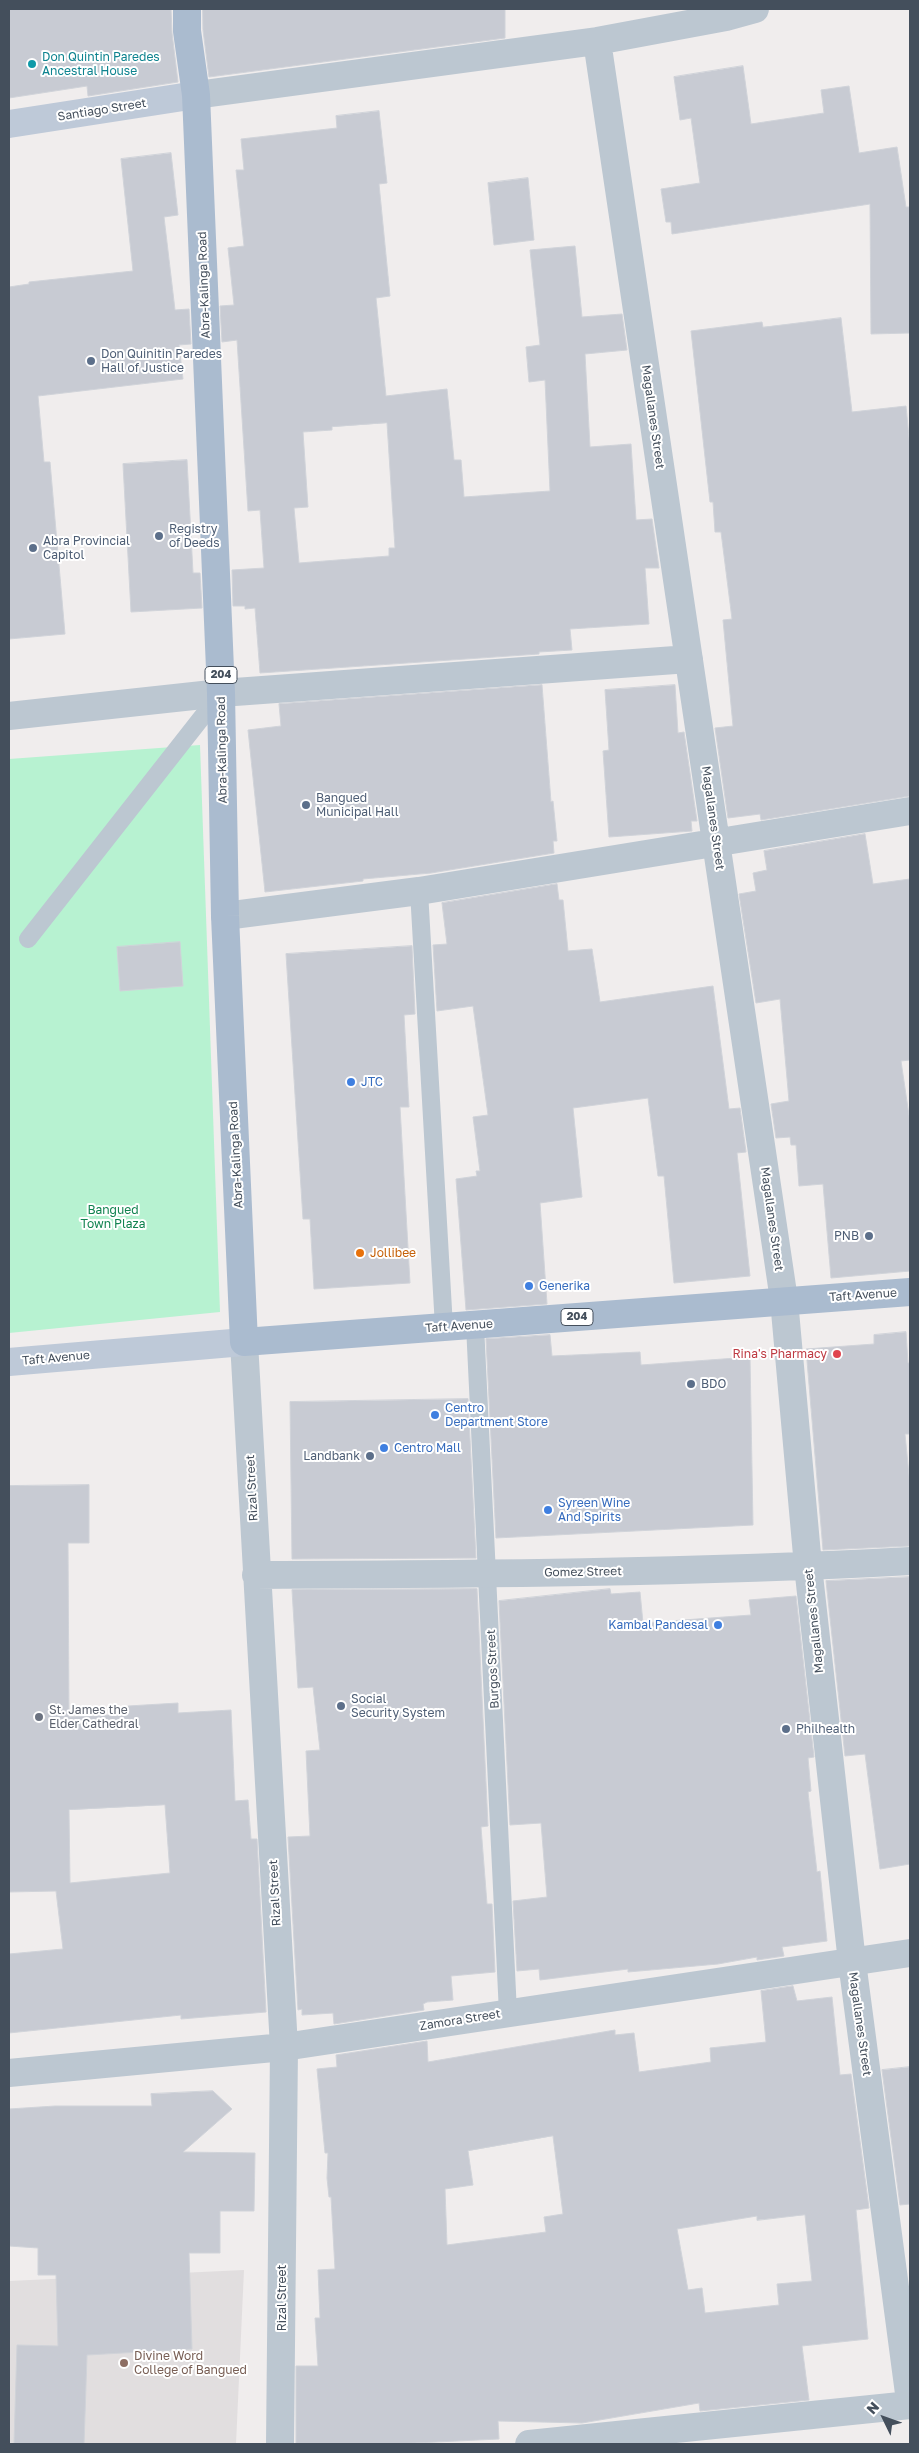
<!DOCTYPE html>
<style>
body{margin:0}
#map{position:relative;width:919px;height:2453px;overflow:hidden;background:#f0eded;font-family:"Golos Text",sans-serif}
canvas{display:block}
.frame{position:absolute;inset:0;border:10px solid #444f5c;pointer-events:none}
.north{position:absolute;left:859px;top:2393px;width:50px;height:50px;-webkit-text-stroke:4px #fff;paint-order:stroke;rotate:312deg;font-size:14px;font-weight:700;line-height:20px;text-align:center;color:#444f5c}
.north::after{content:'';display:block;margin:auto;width:18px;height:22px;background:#444f5c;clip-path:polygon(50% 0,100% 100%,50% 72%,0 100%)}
</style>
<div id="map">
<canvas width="919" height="2453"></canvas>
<div class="frame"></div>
<div class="north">N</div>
</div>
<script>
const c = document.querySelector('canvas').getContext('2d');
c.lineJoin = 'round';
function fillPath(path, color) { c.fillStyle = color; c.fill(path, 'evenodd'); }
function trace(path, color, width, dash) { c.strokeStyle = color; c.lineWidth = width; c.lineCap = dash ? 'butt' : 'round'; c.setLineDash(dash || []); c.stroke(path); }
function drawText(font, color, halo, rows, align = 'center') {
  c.font = font + ' "Golos Text",sans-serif'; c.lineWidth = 4; c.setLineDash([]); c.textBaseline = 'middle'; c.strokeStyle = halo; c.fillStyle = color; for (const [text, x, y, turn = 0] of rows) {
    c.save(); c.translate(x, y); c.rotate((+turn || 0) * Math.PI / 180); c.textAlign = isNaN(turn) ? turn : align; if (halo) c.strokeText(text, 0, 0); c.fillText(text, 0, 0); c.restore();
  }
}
const education = new Path2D(`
 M 244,2270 L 236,2444 L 9,2444 L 9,2281 Z`);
const green = new Path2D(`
 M 200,745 L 220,1312 L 9,1333 L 9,759 Z`);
const building = new Path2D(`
 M 9,9 L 171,9 L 172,33 L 178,82 L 88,96 L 87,86 L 9,98 Z
 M 203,9 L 505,9 L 505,38 L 209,77 L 203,30 Z
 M 743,66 L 751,124 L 824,113 L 821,90 L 849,86 L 859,153 L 897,147 L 906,207 L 910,207 L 910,333 L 871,334 L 870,204 L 672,234 L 671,222 L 666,222 L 661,189 L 700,183 L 691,118 L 680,120 L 674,77 Z
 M 379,111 L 387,183 L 379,184 L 390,296 L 376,298 L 386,396 L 447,389 L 454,460 L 461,460 L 464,497 L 550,491 L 545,380 L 529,382 L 526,347 L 540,345 L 530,250 L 575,246 L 582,317 L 622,314 L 627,350 L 585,354 L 590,447 L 631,444 L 636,520 L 652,519 L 659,568 L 645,568 L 649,624 L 570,629 L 572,650 L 539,652 L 539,654 L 260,673 L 255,608 L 245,609 L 245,606 L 233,606 L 232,570 L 264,568 L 260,510 L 248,511 L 237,340 L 222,342 L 220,306 L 234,305 L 228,248 L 244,246 L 236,170 L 244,170 L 241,139 L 337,128 L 336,116 ZM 387,423 L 395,548 L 389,548 L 389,556 L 299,563 L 294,508 L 308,507 L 303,432 L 332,430 L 332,427 Z
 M 171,153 L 178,215 L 164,217 L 175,310 L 189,309 L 191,344 L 179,345 L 183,379 L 38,396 L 44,462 L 50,462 L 65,634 L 9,639 L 9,287 L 29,284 L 29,282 L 133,271 L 121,159 Z
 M 528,178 L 534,240 L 494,245 L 488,183 Z
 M 841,318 L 852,412 L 906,406 L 910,448 L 910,796 L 761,820 L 760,814 L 728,818 L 715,728 L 733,726 L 723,620 L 732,619 L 721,532 L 715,532 L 713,502 L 710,502 L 691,331 L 762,322 L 763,327 Z
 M 187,460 L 193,573 L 200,573 L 202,608 L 131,612 L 123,464 Z
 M 542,685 L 551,802 L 553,801 L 557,841 L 553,841 L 554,853 L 431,873 L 363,879 L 363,881 L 265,892 L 248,730 L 281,726 L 279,704 Z
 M 675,685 L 678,733 L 684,732 L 697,821 L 691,821 L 692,831 L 609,837 L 603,751 L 609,750 L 605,690 Z
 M 865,834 L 873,884 L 910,879 L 910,1060 L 901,1061 L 910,1122 L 910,1271 L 831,1278 L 823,1184 L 799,1186 L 796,1145 L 791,1145 L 790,1137 L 776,1138 L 771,1104 L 789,1101 L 780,999 L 756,1003 L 739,894 L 756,891 L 753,873 L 767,870 L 764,851 Z
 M 557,884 L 559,900 L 563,900 L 568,951 L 592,949 L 600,1002 L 713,986 L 729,1109 L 740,1108 L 746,1152 L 737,1153 L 750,1276 L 674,1283 L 664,1176 L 658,1176 L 648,1098 L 573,1108 L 582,1197 L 540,1203 L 547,1304 L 466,1310 L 456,1179 L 477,1176 L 476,1171 L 480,1171 L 473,1117 L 488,1115 L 473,1006 L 437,1011 L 433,945 L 447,944 L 442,903 Z
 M 180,942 L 183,986 L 120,991 L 117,947 Z
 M 412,946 L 415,1014 L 404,1015 L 409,1107 L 400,1107 L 410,1283 L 314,1289 L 310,1219 L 303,1219 L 286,954 Z
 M 906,1332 L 908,1363 L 910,1363 L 910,1434 L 905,1434 L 910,1485 L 910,1546 L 823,1550 L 806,1349 L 874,1344 L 874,1335 Z
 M 550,1335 L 552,1356 L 640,1352 L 641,1365 L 750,1357 L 753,1525 L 496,1538 L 486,1339 Z
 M 468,1399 L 476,1558 L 292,1559 L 290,1402 Z
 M 89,1485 L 89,1543 L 68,1543 L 69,1717 L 128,1714 L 128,1706 L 178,1703 L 178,1713 L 231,1710 L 235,1801 L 248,1800 L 251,1839 L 257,1839 L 266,2012 L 181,2019 L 181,2015 L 9,2033 L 9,1954 L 63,1949 L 56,1891 L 9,1892 L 9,1486 ZM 165,1805 L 170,1873 L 70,1883 L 69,1810 Z
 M 910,1577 L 910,1864 L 880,1869 L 865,1754 L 845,1756 L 826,1581 Z
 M 477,1589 L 488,1826 L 481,1827 L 487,1904 L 492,1904 L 495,1972 L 451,1976 L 453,2000 L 427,2002 L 423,2004 L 424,2010 L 334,2024 L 333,2013 L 302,2015 L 302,2009 L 298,2010 L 288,1837 L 310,1836 L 306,1751 L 320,1750 L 313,1687 L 298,1688 L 292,1590 Z
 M 610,1589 L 611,1594 L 640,1592 L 643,1623 L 751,1615 L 749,1600 L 796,1596 L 814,1757 L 808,1758 L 811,1791 L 808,1792 L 817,1872 L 820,1871 L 827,1941 L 782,1947 L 784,1956 L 757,1960 L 757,1957 L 718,1964 L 628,1972 L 628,1969 L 540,1980 L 539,1969 L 517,1971 L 513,1901 L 547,1897 L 541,1823 L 510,1825 L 499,1601 Z
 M 793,1986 L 797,2001 L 832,1997 L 840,2075 L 851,2074 L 869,2208 L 856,2210 L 868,2339 L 802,2346 L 809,2400 L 700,2411 L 699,2403 L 582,2423 L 498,2421 L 499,2439 L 394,2444 L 296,2444 L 296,2366 L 318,2366 L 315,2318 L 320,2318 L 318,2270 L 335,2269 L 331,2197 L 329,2197 L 327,2178 L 328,2153 L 325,2153 L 317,2069 L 337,2067 L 336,2055 L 427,2041 L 428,2062 L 615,2030 L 615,2035 L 634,2033 L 639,2072 L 711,2062 L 710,2048 L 766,2042 L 761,1991 ZM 553,2136 L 563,2214 L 544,2217 L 546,2232 L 447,2245 L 445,2189 L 473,2185 L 468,2151 ZM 805,2215 L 812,2281 L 777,2284 L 779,2305 L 705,2313 L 702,2288 L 688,2290 L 677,2229 L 757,2216 L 757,2220 Z
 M 910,2067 L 910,2204 L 900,2205 L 882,2070 Z
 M 213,2091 L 232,2109 L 183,2152 L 255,2153 L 254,2211 L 220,2211 L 220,2253 L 189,2253 L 192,2349 L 87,2355 L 84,2444 L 14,2444 L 17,2345 L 58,2346 L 56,2275 L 38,2275 L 38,2248 L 9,2246 L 9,2109 L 55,2106 L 152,2106 L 151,2094 Z`);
const lane = new Path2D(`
 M 419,891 L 444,1327
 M 28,939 L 221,693
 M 475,1325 L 508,2013`);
const street = new Path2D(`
 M 597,41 L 784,1300 L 808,1566 L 852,1962 L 910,2401
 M 196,95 L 597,41 L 726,17 L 755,9
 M 9,716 L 221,693 L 689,659
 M 225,916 L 419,891 L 910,811
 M 244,1342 L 284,2047 L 280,2444
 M 256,1575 C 474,1574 692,1573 910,1561
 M 9,2073 L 284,2047 L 910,1953
 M 529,2444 L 910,2405`);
const secondary = new Path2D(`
 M 9,124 L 196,95
 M 9,1362 L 244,1342`);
const primary = new Path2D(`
 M 187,9 L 187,31 L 196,95 L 221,693 L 225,916 L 244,1342 L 910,1292`);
const markers = [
 [32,64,5,"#0f9aa8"],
 [91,361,5,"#5c6f8a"],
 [159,536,5,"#5c6f8a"],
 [33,548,5,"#5c6f8a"],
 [306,805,5,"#5c6f8a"],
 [351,1082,5,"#3f7fe0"],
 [869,1236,5,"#5c6f8a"],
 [360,1253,5,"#e8710a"],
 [529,1286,5,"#3f7fe0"],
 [837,1354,5,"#e0444e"],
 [691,1384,5,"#5c6f8a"],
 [435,1415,5,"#3f7fe0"],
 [384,1448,5,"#3f7fe0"],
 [370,1456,5,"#5c6f8a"],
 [548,1510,5,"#3f7fe0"],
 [718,1625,5,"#3f7fe0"],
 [341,1706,5,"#5c6f8a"],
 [39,1717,5,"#6b7280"],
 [786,1729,5,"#5c6f8a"],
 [124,2363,5,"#8d6e63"]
];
const shields = [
 [221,675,32],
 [577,1317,32]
];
const shieldNames = [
 ["204",221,675],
 ["204",577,1317]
];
const cultureNames = [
 ["Don Quintin Paredes",42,57],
 ["Ancestral House",42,71]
];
const streetNames = [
 ["Santiago Street",102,110,-9],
 ["Abra-Kalinga Road",204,285,-92],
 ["Magallanes Street",653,417,82],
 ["Abra-Kalinga Road",222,750,-91],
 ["Magallanes Street",713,818,82],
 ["Abra-Kalinga Road",236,1155,-93],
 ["Magallanes Street",772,1219,82],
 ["Taft Avenue",863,1295,-4],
 ["Taft Avenue",459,1326,-4],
 ["Taft Avenue",56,1358,-5],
 ["Rizal Street",252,1488,-93],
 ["Gomez Street",583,1572,-1],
 ["Magallanes Street",814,1621,-96],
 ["Burgos Street",493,1669,-93],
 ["Rizal Street",275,1893,-93],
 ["Zamora Street",460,2020,-9],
 ["Magallanes Street",860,2024,82],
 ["Rizal Street",282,2298,-90]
];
const serviceNames = [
 ["Don Quinitin Paredes",101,354],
 ["Hall of Justice",101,368],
 ["Registry",169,529],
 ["of Deeds",169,543],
 ["Abra Provincial",43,541],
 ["Capitol",43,555],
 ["Bangued",316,798],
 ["Municipal Hall",316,812],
 ["PNB",859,1236,"right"],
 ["BDO",701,1384],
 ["Landbank",360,1456,"right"],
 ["Social",351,1699],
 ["Security System",351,1713],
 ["Philhealth",796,1729]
];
const shopNames = [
 ["JTC",361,1082],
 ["Generika",539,1286],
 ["Centro",445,1408],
 ["Department Store",445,1422],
 ["Centro Mall",394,1448],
 ["Syreen Wine",558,1503],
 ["And Spirits",558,1517],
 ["Kambal Pandesal",708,1625,"right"]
];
const parkNames = [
 ["Bangued",113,1210],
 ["Town Plaza",113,1224]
];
const foodNames = [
 ["Jollibee",370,1253]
];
const healthNames = [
 ["Rina's Pharmacy",827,1354]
];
const worshipNames = [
 ["St. James the",49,1710],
 ["Elder Cathedral",49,1724]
];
const educationNames = [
 ["Divine Word",134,2356],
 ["College of Bangued",134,2370]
];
fillPath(education, '#e1dedf');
fillPath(green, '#b7f2d1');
fillPath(building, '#c8cbd3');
trace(building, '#d0d3d9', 1);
trace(lane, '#bcc7d1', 18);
trace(street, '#bcc7d1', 28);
trace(secondary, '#bec9d8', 28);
trace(primary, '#aabbcf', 28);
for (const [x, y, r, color] of markers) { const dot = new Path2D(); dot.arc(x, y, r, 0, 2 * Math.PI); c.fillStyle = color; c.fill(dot); trace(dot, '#fff', 2); }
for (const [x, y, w] of shields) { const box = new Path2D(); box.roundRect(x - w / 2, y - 8.5, w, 17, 4); c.fillStyle = '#fff'; c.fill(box); trace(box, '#444f5c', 1); }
drawText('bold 11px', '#444f5c', null, shieldNames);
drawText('12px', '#0d838f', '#fff', cultureNames, 'left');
drawText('12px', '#444f5c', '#fff', streetNames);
drawText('12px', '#4e5e75', '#fff', serviceNames, 'left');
drawText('12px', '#366cbe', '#fff', shopNames, 'left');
drawText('12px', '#10824f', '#fff', parkNames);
drawText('12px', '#c56008', '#fff', foodNames, 'left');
drawText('12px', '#be3a42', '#fff', healthNames, 'right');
drawText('12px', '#5b616d', '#fff', worshipNames, 'left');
drawText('12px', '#785e54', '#fff', educationNames, 'left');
</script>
